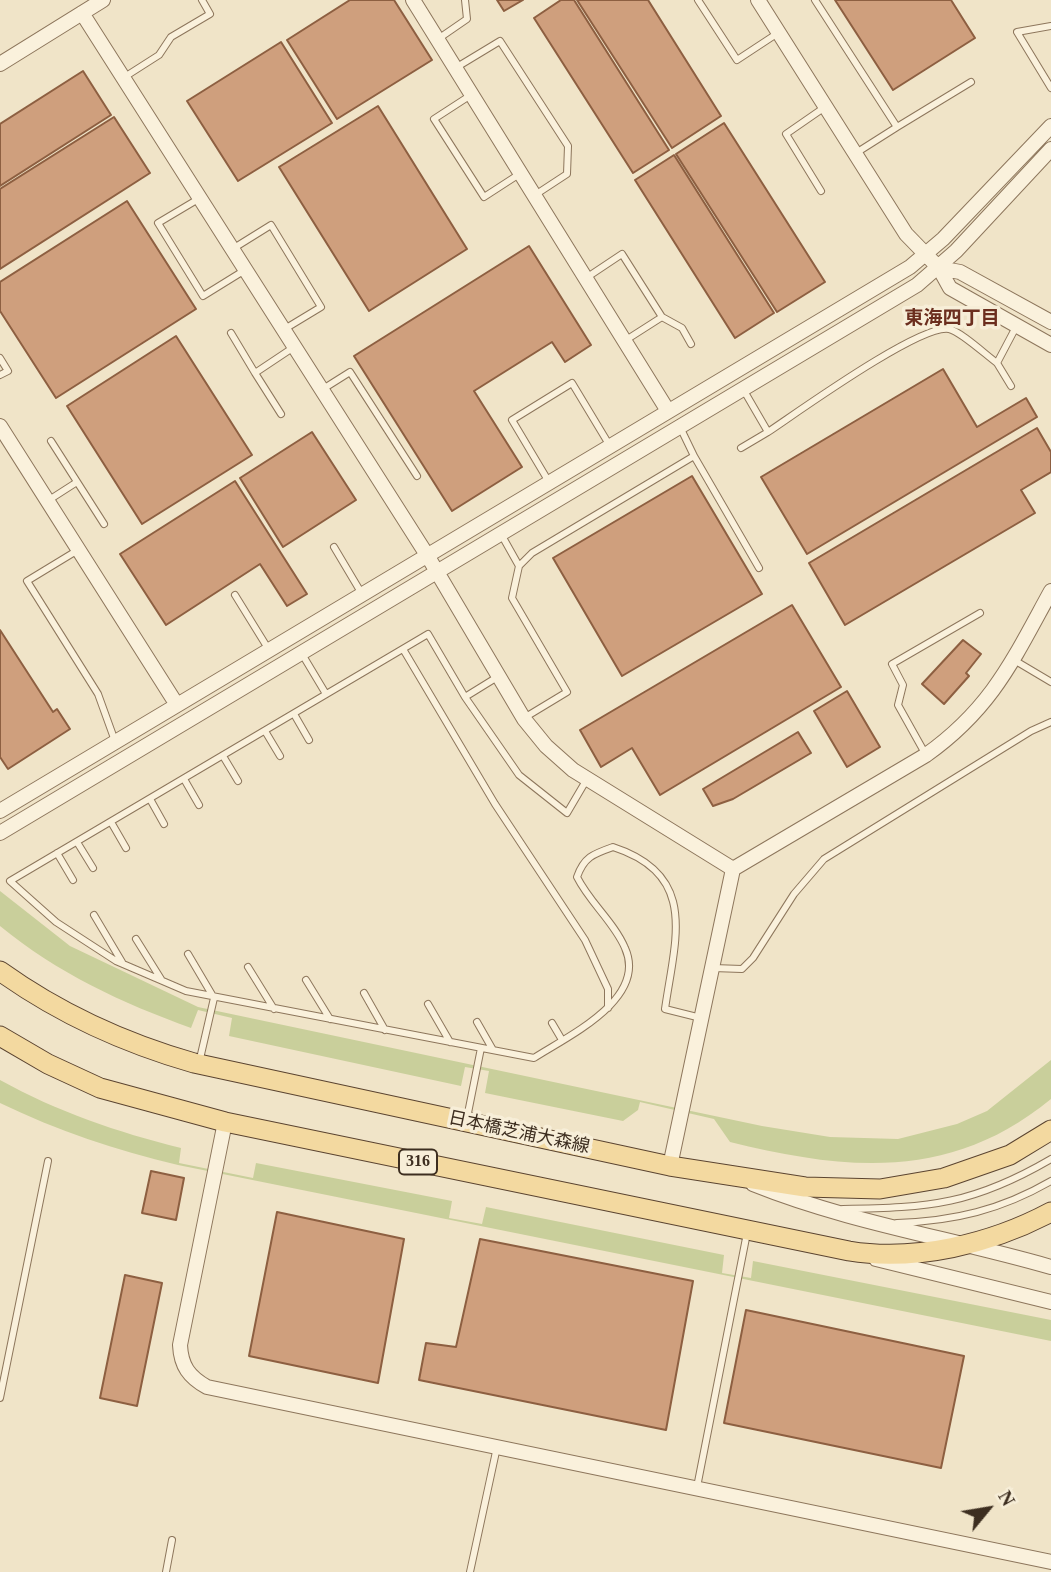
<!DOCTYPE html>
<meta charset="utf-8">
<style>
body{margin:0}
#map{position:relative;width:1051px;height:1572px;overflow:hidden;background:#f0e4c8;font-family:"Times New Roman",serif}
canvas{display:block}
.north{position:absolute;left:953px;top:1474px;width:70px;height:70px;-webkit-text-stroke:5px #f7eed8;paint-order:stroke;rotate:60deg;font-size:19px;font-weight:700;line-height:28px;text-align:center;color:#3d2e20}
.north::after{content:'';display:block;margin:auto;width:24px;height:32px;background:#3d2e20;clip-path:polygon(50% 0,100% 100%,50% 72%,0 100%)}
</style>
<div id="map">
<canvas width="1051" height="1572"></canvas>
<div class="north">N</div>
</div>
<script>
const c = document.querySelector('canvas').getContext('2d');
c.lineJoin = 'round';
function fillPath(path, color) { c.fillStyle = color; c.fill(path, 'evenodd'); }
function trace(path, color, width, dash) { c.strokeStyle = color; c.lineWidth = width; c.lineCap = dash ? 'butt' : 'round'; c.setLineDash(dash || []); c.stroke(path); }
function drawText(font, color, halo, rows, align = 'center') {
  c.font = font + ' "Times New Roman","Noto Sans JP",serif'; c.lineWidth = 7; c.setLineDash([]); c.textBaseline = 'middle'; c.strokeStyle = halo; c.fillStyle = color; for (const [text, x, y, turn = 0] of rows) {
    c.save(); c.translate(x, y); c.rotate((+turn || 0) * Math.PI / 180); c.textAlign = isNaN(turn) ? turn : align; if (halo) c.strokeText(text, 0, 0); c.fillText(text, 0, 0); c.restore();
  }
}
const green = new Path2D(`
 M 0,891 L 70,946 L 198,1007 L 762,1126 L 830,1137 L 898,1139 L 957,1124 L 987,1111 L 1051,1060 L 1051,1099 C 951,1181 848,1171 730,1142 L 714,1119 L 640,1102 L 638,1110 L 623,1121 L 485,1093 L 489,1071 L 465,1067 L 461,1086 L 229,1036 L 232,1018 L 198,1010 L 191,1028 C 122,1003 57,973 0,926 Z
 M 0,1080 C 58,1112 117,1132 181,1148 L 179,1163 L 253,1178 L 256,1163 L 452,1201 L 449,1218 L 482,1224 L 486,1207 L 724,1255 L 722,1273 L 751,1278 L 753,1261 L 1051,1320 L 1051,1341 L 178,1165 C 116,1150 58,1131 0,1103 Z`);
const building = new Path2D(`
 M 350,0 L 394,0 L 432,60 L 337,119 L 287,40 Z
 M 497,0 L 523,0 L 504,11 Z
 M 561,0 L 574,0 L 669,150 L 633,173 L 534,18 Z
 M 577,0 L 648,0 L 721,116 L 672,148 Z
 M 835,0 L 951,0 L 975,38 L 893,90 Z
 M 281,42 L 332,123 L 238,181 L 187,101 Z
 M 83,71 L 111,115 L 0,186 L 0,124 Z
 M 378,106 L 467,249 L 369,311 L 279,167 Z
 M 114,117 L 150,173 L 0,269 L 0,189 Z
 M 724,123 L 825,282 L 777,312 L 676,154 Z
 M 674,155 L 774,313 L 735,338 L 635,180 Z
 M 127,201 L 196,309 L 56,398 L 0,311 L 0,282 Z
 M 529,246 L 591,345 L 565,362 L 552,342 L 474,391 L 522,467 L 452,511 L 354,356 Z
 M 176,336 L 252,455 L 142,524 L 67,406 Z
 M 943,369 L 977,427 L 1026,398 L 1037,417 L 807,554 L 761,477 Z
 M 1037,428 L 1051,452 L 1051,472 L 1021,490 L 1035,513 L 845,625 L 809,563 Z
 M 312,432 L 356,500 L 283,547 L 240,478 Z
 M 692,476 L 762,594 L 622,676 L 553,558 Z
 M 235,481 L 307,594 L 287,606 L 260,564 L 166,625 L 120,554 Z
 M 792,605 L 841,687 L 660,795 L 632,748 L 601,767 L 580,730 Z
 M 0,630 L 53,712 L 57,709 L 70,729 L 8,769 L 0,757 Z
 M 963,640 L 981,654 L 966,673 L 969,676 L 944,704 L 922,684 Z
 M 847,691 L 880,747 L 847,767 L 814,711 Z
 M 798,732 L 811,753 L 733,799 L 713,806 L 703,789 Z
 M 151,1171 L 184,1178 L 176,1220 L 142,1213 Z
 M 277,1212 L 404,1239 L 378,1383 L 249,1356 Z
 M 480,1239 L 693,1281 L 666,1430 L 419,1380 L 426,1343 L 456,1347 Z
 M 125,1275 L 162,1283 L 137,1406 L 100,1398 Z
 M 746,1310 L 964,1356 L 941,1468 L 724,1423 Z`);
const service = new Path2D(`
 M 698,0 L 737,60 L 778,33
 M 815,0 L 897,127 L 856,153
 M 1051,26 L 1017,32 L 1051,88
 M 438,39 L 467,19 L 465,0
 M 457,67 L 500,41 L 568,146 L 567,174 L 535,195
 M 123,78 L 159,55 L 171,37 L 210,14 L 202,0
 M 471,95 L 434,119 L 484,197 L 521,173
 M 897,127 L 971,82
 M 821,191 L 786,134 L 825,107
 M 200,198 L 158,223 L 203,296 L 245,270
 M 234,248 L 271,225 L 321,307 L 283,330
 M 586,278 L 622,254 L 662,317 L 682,328 L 691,344
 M 231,333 L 255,373 L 294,347
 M 626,340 L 662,317
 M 0,358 L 8,371 L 0,375
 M 997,363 L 1011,386
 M 255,373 L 281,414
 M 323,389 L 350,372 L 417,476
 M 768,432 C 798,412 920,324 949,329 C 960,331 986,355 997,363 L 1016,327
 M 51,441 L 104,524
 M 741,448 L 768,432 L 743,389
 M 694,456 L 759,568
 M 549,482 L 512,420 L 572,383 L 610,446
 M 49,500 L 77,482
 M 501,534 L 519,566 L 512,598 L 567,692 L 524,718
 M 334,547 L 362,594
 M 78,550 L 27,581 L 98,694 L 115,741
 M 519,566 L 532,553 L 694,456 L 680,427
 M 235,595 L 269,650
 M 403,649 L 495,804 L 585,940 L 608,989 L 608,1008
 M 302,654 L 326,694
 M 1014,660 L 1051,682
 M 465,697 L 499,676
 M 294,714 L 309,740
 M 265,731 L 280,756
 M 926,755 L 898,705 L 903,685 L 892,664 L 980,613
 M 223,756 L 238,781
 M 184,779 L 199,805
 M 587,779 L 567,813 L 519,775 L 465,697 L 428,634 L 10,881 L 56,922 L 116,961 L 186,991 L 534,1058 C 568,1036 648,999 625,948 C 614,922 590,903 577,877 C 584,857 593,854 613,847 C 699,875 675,939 665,1009 L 701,1018
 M 150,799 L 164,824
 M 111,822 L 126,848
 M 77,842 L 93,868
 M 57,853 L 73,880
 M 94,915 L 122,962
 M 136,939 L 161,979
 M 188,954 L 214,998 L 199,1063
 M 248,967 L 274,1009
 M 713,968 L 742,969 L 753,958 L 794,894 L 824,859 L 1031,731 L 1051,722
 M 306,980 L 330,1019
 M 364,993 L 385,1030
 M 428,1004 L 450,1042
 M 477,1022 L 493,1050
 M 552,1023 L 562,1040
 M 467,1118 L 481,1048
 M 843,1209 C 930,1208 974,1204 1051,1159
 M 897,1223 C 954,1221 1001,1210 1051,1181
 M 0,1398 L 48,1161
 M 697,1487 L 747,1233
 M 166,1572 L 172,1540
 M 470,1572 L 497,1447`);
const tertiary = new Path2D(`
 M 413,0 L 668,411
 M 758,0 L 906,234 L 939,268 L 950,288 L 1051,345
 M 82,13 L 427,555 L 524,719 L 546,746 L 573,770 L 733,869
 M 0,64 L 103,0
 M 939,268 L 960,272 L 1051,322
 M 0,426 L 177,705
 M 0,811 L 910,267 L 943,239 L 1051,126
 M 0,833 L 917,285 L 956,251 L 1051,149
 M 225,1122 L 180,1345 C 181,1366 189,1377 207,1387 L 1051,1562
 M 670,1166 L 733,869 L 926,755 C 992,708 1013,660 1051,591
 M 753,1184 C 850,1223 951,1238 1051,1267
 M 876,1259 L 1051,1302`);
const primary = new Path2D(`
 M 0,971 C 60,1014 124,1043 194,1063 L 670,1166 L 805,1187 L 880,1189 L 944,1178 L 1010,1155 L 1051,1130
 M 0,1036 L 48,1064 L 100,1088 L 225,1122 L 849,1251 C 915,1262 991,1244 1051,1212`);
const shields = [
 [418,1162,38]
];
const shieldNames = [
 ["316",418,1162]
];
const streetNames = [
 ["日本橋芝浦大森線",519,1133,12]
];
const neighbourhoodNames = [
 ["東海四丁目",952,319]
];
fillPath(green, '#c9cf9b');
fillPath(building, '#cf9f7d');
trace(building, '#8d5f41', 2);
trace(service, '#8d765c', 8);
trace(tertiary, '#8d765c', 16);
trace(primary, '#5b4430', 21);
trace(service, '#faf1dc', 6);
trace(tertiary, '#faf1dc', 14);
trace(primary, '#f3d9a0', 19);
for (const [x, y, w] of shields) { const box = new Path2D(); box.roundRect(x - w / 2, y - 12.5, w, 25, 5); c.fillStyle = '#f7eed8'; c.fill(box); trace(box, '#3d2e20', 2); }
drawText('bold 16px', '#3d2e20', null, shieldNames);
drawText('18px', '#3d2e20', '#f7eed8', streetNames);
drawText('bold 19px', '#6b2e1e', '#f7eed8', neighbourhoodNames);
</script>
